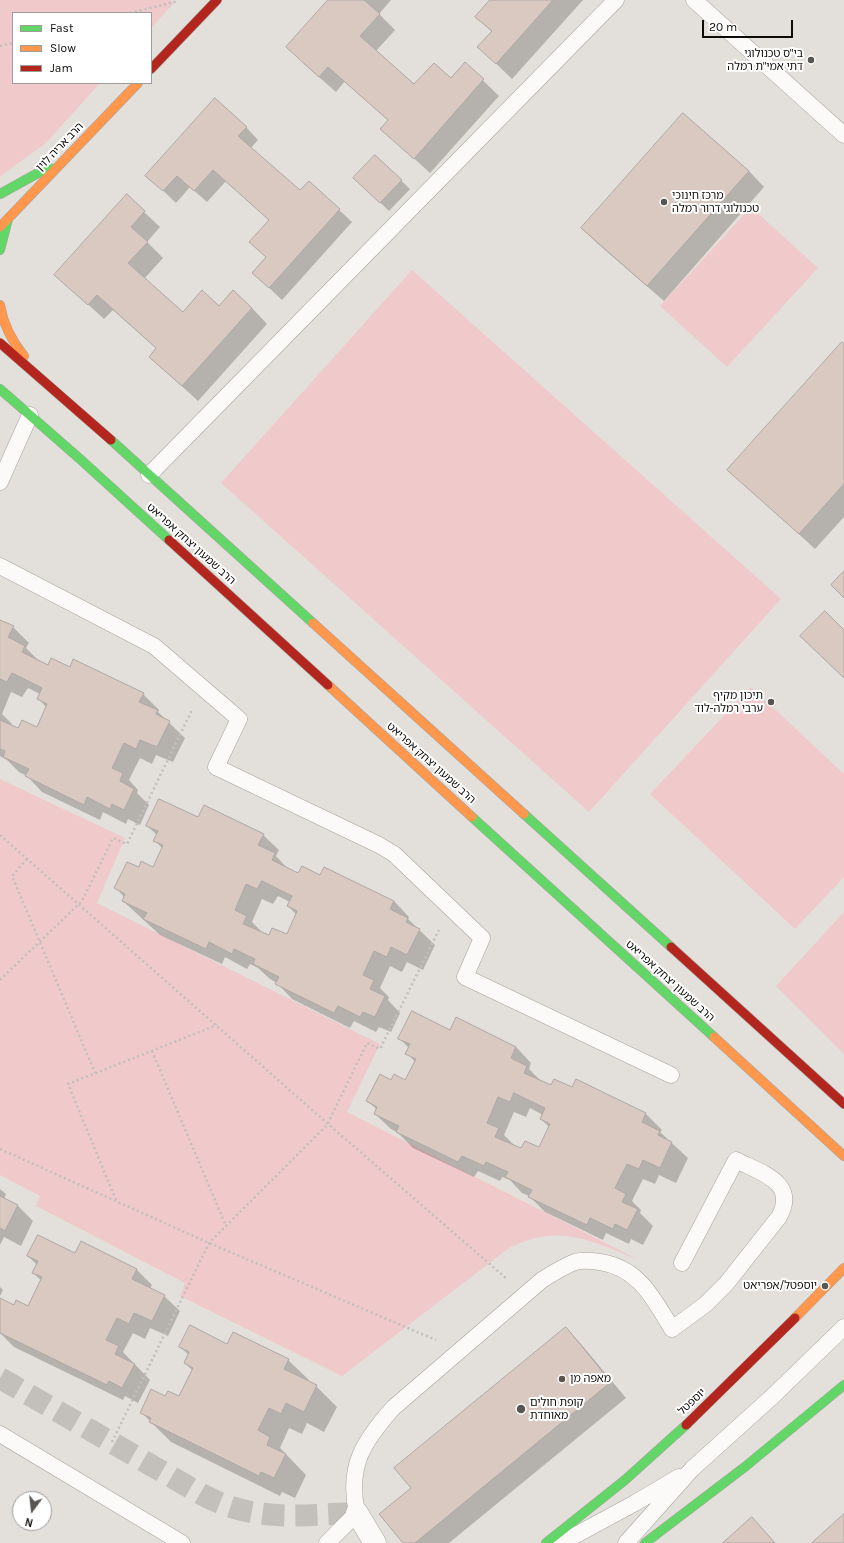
<!DOCTYPE html>
<meta charset="utf-8">
<style>
body{margin:0}
#map{position:relative;width:844px;height:1543px;overflow:hidden;background:#e3dfda;font-family:Karla,sans-serif}
canvas{display:block}
.legend{position:absolute;left:12px;top:12px;width:140px;height:72px;box-sizing:border-box;background:#fff;border:1px solid #9e9d9c;margin:0;padding:5px 7px;list-style:none;font-size:12px;color:#0d0b08}
.legend li{display:flex;align-items:center;gap:8px;height:20px}
.legend b{width:20px;border:1px solid #9e9d9c}
.north{position:absolute;left:12px;top:1491px;width:40px;height:40px;box-sizing:border-box;background:#fff;border:1px solid #9e9d9c;border-radius:50%;rotate:195deg;font-size:11px;font-weight:700;line-height:16px;text-align:center;color:#0d0b08}
.north::after{content:'';display:block;margin:auto;width:14px;height:18px;background:#585552;clip-path:polygon(50% 0,100% 100%,50% 72%,0 100%)}
.scale{position:absolute;left:702px;top:20px;width:91px;height:18px;box-sizing:border-box;border:2px solid #0d0b08;border-top:0;padding-left:5px;font-size:12px;line-height:14px;white-space:nowrap;color:#0d0b08;-webkit-text-stroke:3px #fff;paint-order:stroke}
</style>
<div id="map">
<canvas width="844" height="1543"></canvas>
<ul class="legend">
<li><b style="height:5px;background:#63d668"></b>Fast</li>
<li><b style="height:5px;background:#ff974d"></b>Slow</li>
<li><b style="height:5px;background:#b3261e"></b>Jam</li>
</ul>
<div class="north">N</div>
<div class="scale">20 m</div>
</div>
<script>
const c = document.querySelector('canvas').getContext('2d');
c.lineJoin = 'round';
function fillPath(path, color) { c.fillStyle = color; c.fill(path, 'evenodd'); }
function trace(path, color, width, dash) { c.strokeStyle = color; c.lineWidth = width; c.lineCap = dash ? 'butt' : 'round'; c.setLineDash(dash || []); c.stroke(path); }
function drawText(font, color, halo, rows, align = 'center') {
  c.font = font + ' Karla,"Noto Sans Hebrew",sans-serif'; c.lineWidth = 4; c.setLineDash([]); c.textBaseline = 'middle'; c.strokeStyle = halo; c.fillStyle = color; for (const [text, x, y, turn = 0] of rows) {
    c.save(); c.translate(x, y); c.rotate((+turn || 0) * Math.PI / 180); c.textAlign = isNaN(turn) ? turn : align; if (halo) c.strokeText(text, 0, 0); c.fillText(text, 0, 0); c.restore();
  }
}
const green = new Path2D(`
 M 0,0 L 170,0 L 174,3 L 151,28 L 151,13 L 13,13 L 13,83 L 100,83 L 46,143 L 5,173 L 0,176 Z
 M 751,207 L 818,268 L 727,367 L 660,306 Z
 M 412,270 L 781,599 L 589,812 L 221,483 Z
 M 751,687 L 844,774 L 844,877 L 795,929 L 650,794 Z
 M 0,779 L 125,838 L 97,903 L 380,1044 L 347,1112 L 637,1259 C 589,1240 559,1223 509,1248 L 342,1376 L 180,1296 L 185,1283 L 36,1206 L 40,1196 L 0,1175 Z
 M 844,912 L 844,1054 L 776,986 Z`);
const shadow = new Path2D(`
 M 329,0 L 391,0 L 379,14 L 395,30 L 376,51 L 415,85 L 451,79 L 465,63 L 499,96 L 430,173 L 382,129 L 389,121 L 345,81 L 336,92 L 303,63 Z
 M 491,0 L 583,0 L 512,79 L 479,47 L 492,32 L 476,16 Z
 M 246,127 L 258,140 L 251,148 L 300,192 L 309,182 L 352,222 L 282,300 L 266,285 L 270,221 L 226,181 L 207,202 L 190,187 L 176,203 L 147,175 Z
 M 375,156 L 410,189 L 389,211 L 363,186 Z
 M 749,171 L 764,187 L 664,301 L 598,244 L 582,228 Z
 M 127,196 L 160,227 L 147,242 L 163,258 L 144,279 L 183,313 L 219,307 L 252,308 L 267,324 L 198,401 L 150,357 L 157,349 L 113,310 L 104,319 L 56,275 Z
 M 844,346 L 844,517 L 815,549 L 728,469 Z
 M 0,621 L 13,627 L 29,643 L 26,648 L 40,662 L 48,666 L 70,668 L 143,694 L 159,710 L 158,712 L 185,738 L 173,762 L 156,755 L 152,764 L 140,758 L 129,780 L 138,790 L 137,793 L 149,805 L 140,825 L 128,819 L 126,824 L 103,812 L 100,820 L 42,792 L 27,776 L 19,772 L 7,760 L 0,756 ZM 28,688 L 40,694 L 38,698 L 46,707 L 37,728 L 19,729 L 11,726 L 12,724 L 2,714 L 11,692 L 22,697 Z
 M 198,819 L 263,835 L 279,850 L 276,856 L 289,870 L 299,874 L 320,876 L 394,901 L 409,917 L 408,919 L 435,945 L 423,970 L 407,962 L 402,972 L 390,966 L 380,988 L 389,997 L 388,1000 L 400,1013 L 391,1032 L 379,1027 L 376,1032 L 354,1021 L 350,1028 L 292,999 L 277,983 L 270,979 L 258,968 L 250,964 L 247,969 L 225,957 L 222,964 L 160,935 L 123,901 L 124,897 L 116,888 L 139,869 L 153,868 L 163,849 L 154,840 L 157,835 L 147,826 ZM 278,896 L 290,902 L 288,906 L 297,915 L 287,935 L 269,936 L 262,932 L 252,922 L 262,899 L 273,904 Z
 M 450,1031 L 516,1047 L 531,1063 L 529,1069 L 542,1082 L 551,1087 L 573,1089 L 577,1081 L 646,1114 L 662,1130 L 660,1132 L 688,1158 L 676,1183 L 659,1175 L 655,1184 L 643,1179 L 632,1201 L 641,1210 L 640,1213 L 653,1226 L 643,1245 L 631,1239 L 629,1244 L 606,1233 L 603,1240 L 545,1212 L 529,1196 L 522,1193 L 510,1180 L 502,1177 L 500,1181 L 478,1171 L 474,1177 L 413,1148 L 398,1133 L 391,1129 L 375,1114 L 377,1110 L 368,1101 L 392,1081 L 406,1081 L 415,1062 L 407,1053 L 409,1048 L 400,1039 ZM 530,1108 L 543,1115 L 541,1119 L 550,1128 L 540,1149 L 522,1149 L 514,1146 L 514,1145 L 504,1135 L 514,1112 L 526,1117 Z
 M 0,1189 L 6,1194 L 4,1199 L 17,1205 L 33,1221 L 21,1246 L 4,1237 L 0,1245 Z
 M 76,1254 L 136,1269 L 152,1285 L 150,1289 L 164,1296 L 180,1311 L 168,1336 L 150,1328 L 145,1339 L 133,1333 L 123,1352 L 150,1380 L 138,1403 L 125,1396 L 123,1400 L 14,1347 L 0,1333 L 0,1301 L 14,1307 L 28,1307 L 41,1280 L 33,1273 L 37,1265 L 28,1256 Z
 M 0,1287 L 3,1290 L 0,1296 Z
 M 566,1328 L 581,1344 L 626,1398 L 449,1543 L 405,1543 L 412,1489 Z
 M 227,1345 L 288,1360 L 309,1380 L 308,1382 L 316,1386 L 337,1407 L 324,1432 L 307,1423 L 302,1434 L 289,1428 L 280,1448 L 306,1475 L 295,1498 L 282,1492 L 280,1496 L 171,1442 L 141,1412 L 166,1397 L 180,1398 L 193,1371 L 185,1363 L 189,1355 L 180,1347 Z`);
const building = new Path2D(`
 M 328,0 L 364,0 L 380,14 L 360,36 L 414,84 L 434,63 L 451,78 L 465,62 L 484,79 L 414,159 L 380,129 L 388,120 L 328,67 L 319,77 L 286,47 Z
 M 490,0 L 553,0 L 496,64 L 477,47 L 492,31 L 475,17 Z
 M 215,98 L 247,127 L 238,136 L 300,190 L 309,181 L 340,209 L 269,288 L 252,273 L 266,257 L 249,242 L 269,220 L 213,170 L 194,191 L 177,176 L 163,191 L 145,176 Z
 M 683,113 L 749,171 L 647,286 L 581,228 Z
 M 375,155 L 402,180 L 380,203 L 353,178 Z
 M 127,194 L 145,211 L 131,227 L 148,242 L 128,263 L 183,312 L 202,290 L 219,306 L 233,290 L 252,308 L 182,386 L 149,357 L 156,348 L 97,295 L 88,305 L 54,275 Z
 M 842,342 L 844,344 L 844,484 L 799,534 L 727,470 Z
 M 844,571 L 844,598 L 831,585 Z
 M 825,611 L 844,630 L 844,678 L 800,636 Z
 M 0,620 L 14,626 L 8,637 L 25,646 L 22,652 L 48,665 L 51,658 L 70,667 L 73,659 L 144,693 L 139,702 L 158,710 L 156,714 L 170,721 L 157,747 L 140,740 L 136,749 L 124,743 L 112,768 L 123,773 L 120,781 L 134,789 L 124,810 L 112,804 L 110,809 L 87,797 L 84,805 L 25,776 L 29,769 L 3,757 L 5,751 L 0,749 L 0,720 L 18,728 L 22,720 L 37,727 L 47,704 L 37,699 L 42,688 L 12,673 L 7,682 L 0,679 Z
 M 159,799 L 198,817 L 204,805 L 264,834 L 258,845 L 275,853 L 272,860 L 298,873 L 302,866 L 320,875 L 324,867 L 394,901 L 390,909 L 408,918 L 406,922 L 420,929 L 407,955 L 391,947 L 387,957 L 374,951 L 363,975 L 374,980 L 370,989 L 385,996 L 375,1017 L 363,1012 L 360,1017 L 338,1006 L 334,1013 L 275,984 L 279,977 L 253,964 L 255,959 L 234,949 L 232,954 L 209,942 L 206,949 L 143,919 L 147,913 L 122,901 L 125,894 L 114,888 L 127,862 L 139,867 L 141,861 L 153,867 L 163,845 L 153,841 L 158,831 L 146,826 ZM 262,881 L 292,896 L 287,906 L 297,911 L 287,934 L 272,928 L 269,935 L 243,924 L 247,916 L 235,910 L 246,884 L 257,889 Z
 M 412,1011 L 450,1030 L 456,1017 L 516,1047 L 511,1058 L 527,1066 L 524,1073 L 551,1085 L 554,1079 L 572,1087 L 576,1079 L 646,1113 L 642,1122 L 660,1131 L 658,1135 L 672,1142 L 660,1168 L 643,1160 L 639,1169 L 627,1164 L 615,1188 L 626,1194 L 622,1202 L 638,1209 L 627,1230 L 615,1224 L 613,1229 L 590,1218 L 587,1225 L 528,1197 L 532,1190 L 505,1177 L 508,1172 L 486,1162 L 484,1166 L 462,1156 L 458,1162 L 396,1132 L 399,1126 L 374,1114 L 377,1107 L 366,1101 L 380,1074 L 391,1080 L 394,1074 L 405,1080 L 416,1059 L 405,1054 L 410,1044 L 398,1039 ZM 514,1093 L 545,1108 L 540,1119 L 550,1124 L 539,1147 L 525,1141 L 521,1148 L 495,1137 L 499,1128 L 487,1123 L 498,1097 L 510,1102 Z
 M 0,1196 L 18,1205 L 5,1231 L 0,1228 Z
 M 38,1235 L 75,1253 L 81,1241 L 137,1269 L 132,1279 L 165,1295 L 152,1321 L 134,1313 L 129,1324 L 117,1318 L 106,1340 L 119,1346 L 115,1354 L 135,1364 L 122,1388 L 109,1381 L 107,1385 L 0,1333 L 0,1298 L 14,1305 L 16,1300 L 28,1306 L 42,1277 L 32,1273 L 38,1261 L 27,1256 Z
 M 190,1325 L 227,1344 L 233,1332 L 289,1359 L 284,1369 L 317,1385 L 304,1412 L 286,1403 L 281,1414 L 269,1408 L 258,1430 L 270,1437 L 267,1445 L 286,1454 L 274,1478 L 261,1472 L 259,1476 L 149,1422 L 151,1418 L 140,1413 L 151,1389 L 165,1396 L 168,1391 L 179,1396 L 193,1368 L 184,1363 L 189,1352 L 179,1347 Z
 M 566,1327 L 611,1382 L 415,1543 L 403,1543 L 379,1514 L 411,1488 L 394,1468 Z
 M 844,1514 L 844,1543 L 812,1543 Z
 M 752,1517 L 775,1543 L 723,1543 Z`);
const streetTunnel = new Path2D(`
 M 0,1378 L 201,1494 C 255,1523 299,1515 357,1513`);
const path = new Path2D(`
 M 130,13 L 178,1
 M 0,46 L 13,43
 M 0,835 L 328,1124 L 507,1279
 M 27,859 L 12,876 L 95,1073
 M 0,980 L 82,901 L 113,838 L 127,844 L 192,710
 M 152,1051 L 226,1226
 M 0,1149 L 209,1243 L 436,1340
 M 116,1200 L 68,1084 L 217,1025
 M 112,1442 L 209,1243 L 327,1125 L 367,1043 L 380,1049 L 439,930`);
const lane = new Path2D(`
 M 694,0 L 844,135
 M 149,475 L 616,0
 M 0,482 L 30,415
 M 0,566 L 154,646 L 239,719 L 216,767 L 379,845 L 394,854 L 482,938 L 465,977 L 671,1075
 M 0,1434 L 182,1543
 M 327,1543 L 357,1513 C 347,1466 363,1442 393,1408 L 542,1280 C 553,1273 564,1266 575,1262 C 582,1260 593,1261 600,1262 C 639,1268 653,1298 672,1329 L 706,1304 L 726,1284 L 779,1217 C 798,1182 761,1173 736,1160 L 682,1263
 M 561,1543 L 635,1503 L 679,1477
 M 626,1543 L 692,1469 L 774,1395 L 844,1327`);
const street = new Path2D(`
 M 357,1513 L 375,1543`);
const fast = new Path2D(`
 M 0,194 L 49,167
 M 0,250 L 8,219
 M 0,389 L 80,459 L 169,540
 M 111,440 L 313,623
 M 524,814 L 671,947
 M 472,817 L 714,1037
 M 546,1543 L 625,1480 L 686,1425
 M 645,1543 L 746,1466 L 844,1385`);
const slow = new Path2D(`
 M 0,227 L 138,83
 M 0,305 C 3,324 12,341 24,356
 M 313,623 L 524,814
 M 328,685 L 472,817
 M 714,1037 L 844,1156
 M 795,1318 L 844,1268`);
const jam = new Path2D(`
 M 151,69 L 217,0
 M 0,343 L 111,440
 M 169,540 L 328,685
 M 671,947 L 844,1104
 M 686,1425 L 795,1318`);
const markers = [
 [811,60,4,"#585552"],
 [664,202,4,"#585552"],
 [771,702,4,"#585552"],
 [825,1286,4,"#585552"],
 [562,1379,4,"#585552"],
 [521,1409,5,"#585552"]
];
const poiNames = [
 ["בי\"ס טכנולוגי",803,54],
 ["דתי אמי\"ת רמלה",803,67],
 ["מרכז חינוכי",672,196,"left"],
 ["טכנולוגי דרור רמלה",672,209,"left"],
 ["תיכון מקיף",763,696],
 ["ערבי רמלה-לוד",763,709],
 ["יוספטל/אפריאט",817,1286],
 ["מאפה מן",570,1379,"left"],
 ["קופת חולים",530,1403,"left"],
 ["מאוחדת",530,1416,"left"]
];
const streetNames = [
 ["הרב אריה לוין",60,147,-46],
 ["הרב שמעון יצחק אפריאט",191,544,42],
 ["הרב שמעון יצחק אפריאט",431,763,42],
 ["הרב שמעון יצחק אפריאט",670,981,42],
 ["יוספטל",692,1402,-43]
];
fillPath(green, '#f0cacb');
fillPath(shadow, '#0003');
fillPath(building, '#dac9c0');
trace(building, '#aba8a5', 1);
trace(streetTunnel, '#c3bfba', 22, [22, 11]);
trace(lane, '#a6a39f', 17);
trace(street, '#a6a39f', 23);
trace(fast, '#a6a39f', 10);
trace(slow, '#a6a39f', 10);
trace(jam, '#a6a39f', 10);
trace(path, '#c1bfbe', 2.5, [2, 3]);
trace(lane, '#fbfaf9', 16);
trace(street, '#fbfaf9', 22);
trace(fast, '#63d668', 9);
trace(slow, '#ff974d', 9);
trace(jam, '#b3261e', 9);
for (const [x, y, r, color] of markers) { const dot = new Path2D(); dot.arc(x, y, r, 0, 2 * Math.PI); c.fillStyle = color; c.fill(dot); trace(dot, '#fff', 1.5); }
drawText('11px', '#0d0b08', '#fff', poiNames, 'right');
drawText('11px', '#0d0b08', '#fff', streetNames);
</script>
